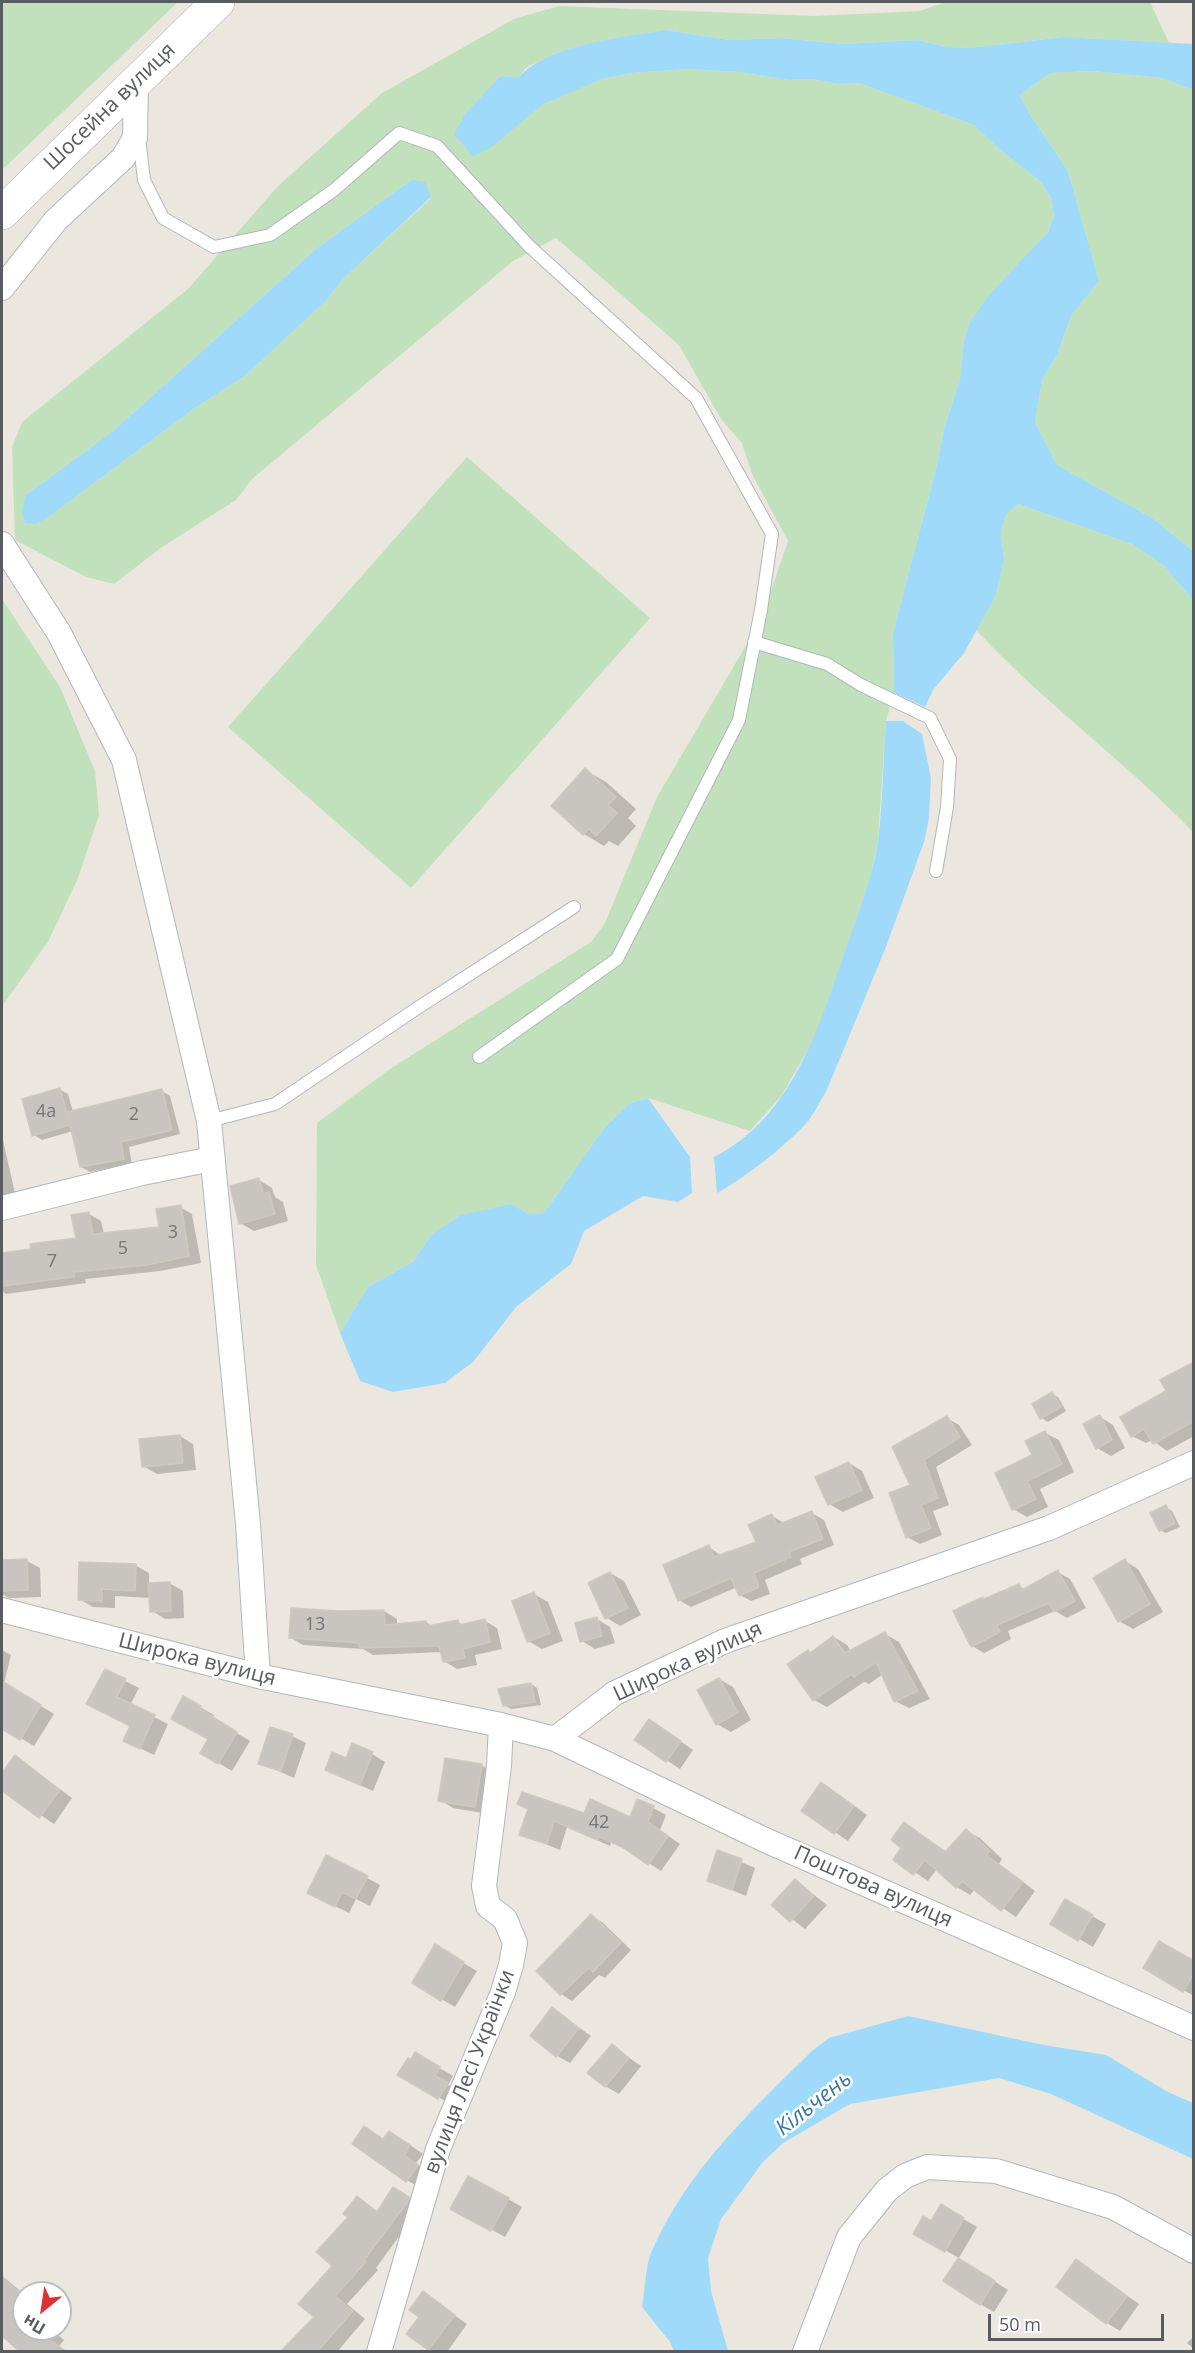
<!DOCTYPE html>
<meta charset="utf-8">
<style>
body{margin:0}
#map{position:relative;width:1195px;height:2353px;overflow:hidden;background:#ebe7df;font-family:"Open Sans",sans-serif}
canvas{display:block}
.frame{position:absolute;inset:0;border:3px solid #585c60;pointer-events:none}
.north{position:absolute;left:12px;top:2281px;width:60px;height:60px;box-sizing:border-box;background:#fff;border:2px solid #bcbebf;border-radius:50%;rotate:210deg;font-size:16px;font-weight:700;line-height:24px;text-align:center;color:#585c60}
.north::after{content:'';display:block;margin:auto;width:21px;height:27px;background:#de3233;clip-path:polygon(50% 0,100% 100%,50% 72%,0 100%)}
.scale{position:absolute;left:988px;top:2314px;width:176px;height:27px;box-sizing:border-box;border:3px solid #585c60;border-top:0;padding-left:8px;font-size:18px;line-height:21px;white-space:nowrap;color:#585c60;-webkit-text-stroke:4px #fff;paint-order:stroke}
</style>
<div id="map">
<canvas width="1195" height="2353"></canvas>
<div class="frame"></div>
<div class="north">Пн</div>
<div class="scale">50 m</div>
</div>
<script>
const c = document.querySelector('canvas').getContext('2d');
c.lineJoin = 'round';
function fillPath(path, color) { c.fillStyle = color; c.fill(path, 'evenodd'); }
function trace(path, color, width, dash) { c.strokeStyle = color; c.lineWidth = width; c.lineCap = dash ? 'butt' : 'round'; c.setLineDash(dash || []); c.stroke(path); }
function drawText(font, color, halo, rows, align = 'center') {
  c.font = font + ' "Open Sans",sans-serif'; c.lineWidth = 5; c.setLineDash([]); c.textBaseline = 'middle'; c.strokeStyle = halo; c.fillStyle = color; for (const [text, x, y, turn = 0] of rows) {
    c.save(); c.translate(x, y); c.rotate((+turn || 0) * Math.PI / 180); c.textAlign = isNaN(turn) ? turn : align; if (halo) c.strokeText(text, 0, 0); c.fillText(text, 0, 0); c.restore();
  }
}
const green = new Path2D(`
 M 2,2 L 178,2 L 2,170 Z
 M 946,2 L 1150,2 L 1169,43 L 1063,37 L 971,48 L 947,47 L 918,40 L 843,44 L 781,38 L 729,40 L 666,30 L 558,53 L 527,67 L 518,78 L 501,76 L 459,124 L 517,124 L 542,105 L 584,86 L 601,79 L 632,73 L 689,69 L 739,72 L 788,80 L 812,79 L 838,84 L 859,83 L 974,125 L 999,149 L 1041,182 L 1051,198 L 1054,216 L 1048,232 L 969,324 L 964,341 L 960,379 L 944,429 L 937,465 L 893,633 L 894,693 L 886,721 L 878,840 L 870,879 L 819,1030 L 782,1095 L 750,1131 L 648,1098 L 630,1103 L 605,1127 L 544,1213 L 528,1214 L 512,1204 L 431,1235 L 413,1262 L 368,1287 L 340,1333 L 316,1265 L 317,1123 L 390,1069 L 591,942 L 605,923 L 657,797 L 761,620 L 788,541 L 752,474 L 742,443 L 721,419 L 679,345 L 556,238 L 513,261 L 252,479 L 236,500 L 162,547 L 114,584 L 86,577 L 15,540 L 12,447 L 22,422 L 188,289 L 278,186 L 382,93 L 514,19 L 559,6 L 815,16 L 919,11 ZM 411,180 L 431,198 L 342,280 L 327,300 L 246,375 L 195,408 L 50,516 L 26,495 L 113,431 L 317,248 Z
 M 1093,71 L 1162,78 L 1193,90 L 1193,551 L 1154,519 L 1057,465 L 1035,422 L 1042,380 L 1057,355 L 1071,316 L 1099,281 L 1068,171 L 1029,113 L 1020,95 L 1050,73 Z
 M 467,457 L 650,618 L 411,888 L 228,727 Z
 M 1018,504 L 1134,545 L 1164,566 L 1193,600 L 1193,832 C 1125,761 1044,703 976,630 L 996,595 L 1004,560 L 1001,532 L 1006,515 Z
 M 2,599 L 60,687 L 95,771 L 99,815 L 78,878 L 48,942 L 2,1006 Z`);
const water = new Path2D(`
 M 666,30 L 729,40 L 781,38 L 843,44 L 918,40 L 947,47 L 971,48 L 1063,37 L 1193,44 L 1193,90 L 1162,78 L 1093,71 L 1050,73 L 1020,95 L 1029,113 L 1068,171 L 1099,281 L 1071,316 L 1057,355 L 1042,380 L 1035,422 L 1057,465 L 1154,519 L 1193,551 L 1193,600 L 1164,566 L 1134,545 L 1018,504 L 1006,515 L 1001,532 L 1004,560 L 996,595 L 964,653 L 933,690 L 925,707 L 894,693 L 893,633 L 937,465 L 944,429 L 960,379 L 964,341 L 969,324 L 989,295 L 1048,232 L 1054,216 L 1051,198 L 1041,182 L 999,149 L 974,125 L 859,83 L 838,84 L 812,79 L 788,80 L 739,72 L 689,69 L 632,73 L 601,79 L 542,105 L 490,148 L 473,156 L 454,134 L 465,114 L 501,76 L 518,78 C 548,44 623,38 666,30 Z
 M 411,180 L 425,182 L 431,197 L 342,280 L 327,300 L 246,375 L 195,408 L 50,516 L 36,524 L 25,523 L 22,510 L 26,495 L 113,431 L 317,248 Z
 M 886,721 L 903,721 L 922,734 L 931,778 L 929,818 L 924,842 L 886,947 L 826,1092 C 820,1101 815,1112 809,1120 C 791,1142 742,1180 717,1193 L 714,1157 C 793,1118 821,1022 847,945 C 859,911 873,876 878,840 C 883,801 883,760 886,721 Z
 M 648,1098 L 690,1157 L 692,1193 L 678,1202 L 643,1196 L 584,1231 L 571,1264 L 517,1306 L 473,1362 L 445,1383 L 393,1392 L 360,1381 L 340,1333 L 368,1287 L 413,1262 L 431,1235 L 461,1215 L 512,1204 L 528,1214 L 544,1213 L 605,1127 L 630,1103 Z
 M 908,2016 L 1044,2045 L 1106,2055 L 1168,2092 L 1193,2103 L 1193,2159 L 1051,2094 L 999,2078 L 850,2104 L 783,2143 L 763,2162 L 721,2219 L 708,2258 L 711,2291 L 728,2351 L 674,2351 L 670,2342 L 642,2307 C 645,2290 645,2269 651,2253 C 686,2171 751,2111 813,2050 L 829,2038 Z`);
const shadow = new Path2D(`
 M 585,770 L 606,782 L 636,809 L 628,818 L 636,826 L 618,846 L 609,841 L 604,846 L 584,834 Z
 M 59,1089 L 68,1094 L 73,1112 L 162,1091 L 170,1096 L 180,1134 L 129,1147 L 132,1164 L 90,1172 L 81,1167 L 73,1131 L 42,1140 L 34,1135 Z
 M 2,1136 L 15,1193 L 2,1197 Z
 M 259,1180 L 272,1188 L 275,1197 L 283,1202 L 288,1221 L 254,1231 L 240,1223 Z
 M 180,1207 L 192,1214 L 201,1263 L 160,1271 L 85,1279 L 86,1283 L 6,1294 L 2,1291 L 2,1255 L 78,1240 L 89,1214 L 101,1221 L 104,1234 L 161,1228 Z
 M 1194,1363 L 1194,1436 L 1167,1451 L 1152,1440 L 1146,1443 L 1132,1436 Z
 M 1052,1394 L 1058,1397 L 1066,1411 L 1048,1422 L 1041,1418 Z
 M 1100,1417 L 1113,1425 L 1125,1448 L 1111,1456 L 1097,1448 Z
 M 947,1418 L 959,1425 L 972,1445 L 936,1467 L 949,1505 L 933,1511 L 942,1535 L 920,1544 L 907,1537 L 912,1486 L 894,1448 Z
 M 1045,1433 L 1059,1440 L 1074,1472 L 1040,1489 L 1048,1507 L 1027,1517 L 1013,1509 Z
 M 180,1436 L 193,1444 L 196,1470 L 157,1474 L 143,1466 Z
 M 849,1463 L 862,1471 L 874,1498 L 843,1512 L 829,1504 L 817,1477 Z
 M 1166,1507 L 1172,1511 L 1180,1527 L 1166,1533 L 1160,1530 Z
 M 812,1513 L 824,1520 L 834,1545 L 800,1559 L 802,1564 L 765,1580 L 770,1594 L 751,1601 L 740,1595 L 737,1587 L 691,1607 L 679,1600 L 709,1547 L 722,1556 L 758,1542 L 772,1516 L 784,1523 Z
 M 27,1561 L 40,1568 L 41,1597 L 9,1598 L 2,1594 L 2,1562 Z
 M 1125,1561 L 1138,1569 L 1163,1612 L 1133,1629 L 1119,1621 Z
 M 135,1565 L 149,1573 L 149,1584 L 169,1583 L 183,1591 L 184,1618 L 165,1619 L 152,1611 L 151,1598 L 115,1596 L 115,1608 L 93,1607 L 79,1599 Z
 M 1058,1572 L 1070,1579 L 1086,1608 L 1067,1618 L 1055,1611 L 1008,1631 L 1011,1639 L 984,1653 L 972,1646 L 983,1598 L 986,1600 L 1019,1586 L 1026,1590 Z
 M 610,1573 L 624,1581 L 641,1615 L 620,1626 L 607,1618 Z
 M 534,1594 L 548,1602 L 563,1641 L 542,1649 L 528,1641 Z
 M 384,1611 L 397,1619 L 397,1625 L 426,1622 L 433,1627 L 458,1622 L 463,1625 L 485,1621 L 497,1628 L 502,1649 L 475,1655 L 477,1665 L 457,1669 L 444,1661 L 442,1652 L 373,1655 L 363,1649 L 303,1645 L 291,1638 L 340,1613 Z
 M 597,1619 L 610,1627 L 615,1643 L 595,1649 L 582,1641 Z
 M 885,1634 L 899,1642 L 930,1699 L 909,1708 L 895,1701 L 883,1674 L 869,1684 L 864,1682 L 827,1707 L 814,1700 L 808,1652 L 812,1653 L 834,1637 L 847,1645 L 851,1651 Z
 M 2,1650 L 11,1655 L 2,1691 Z
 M 105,1671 L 139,1688 L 130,1705 L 168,1724 L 154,1755 L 125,1741 L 131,1726 L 102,1711 Z
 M 719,1679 L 733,1687 L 751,1720 L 731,1732 L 717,1724 Z
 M 531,1684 L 537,1688 L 541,1705 L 511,1709 L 504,1705 Z
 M 17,1691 L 54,1714 L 34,1746 L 2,1727 L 2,1716 Z
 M 184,1698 L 214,1715 L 212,1718 L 250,1741 L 232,1771 L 202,1753 L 210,1739 Z
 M 663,1729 L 693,1750 L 680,1769 L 636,1740 Z
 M 292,1736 L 306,1743 L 294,1778 L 260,1763 Z
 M 372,1754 L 385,1762 L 373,1791 L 327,1770 L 346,1760 Z
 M 15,1756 L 72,1798 L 54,1824 L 2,1789 L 2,1776 Z
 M 481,1765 L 495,1773 L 488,1814 L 453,1808 L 440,1800 Z
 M 835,1792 L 867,1815 L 848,1841 L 803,1810 Z
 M 653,1808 L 666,1815 L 660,1830 L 680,1844 L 661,1871 L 630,1851 L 611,1842 L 610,1846 L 567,1827 L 560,1850 L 521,1834 L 529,1809 L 630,1819 Z
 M 905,1824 L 947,1852 L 966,1831 L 980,1838 L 1002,1859 L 999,1864 L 1035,1891 L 1016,1917 L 975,1889 L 970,1895 L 957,1887 L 937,1869 L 928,1881 L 895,1859 L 903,1848 Z
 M 718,1852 L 755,1868 L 746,1896 L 708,1880 Z
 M 367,1878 L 380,1885 L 370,1906 L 356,1899 L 349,1913 L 323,1900 Z
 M 796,1881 L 827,1905 L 805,1929 L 774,1905 Z
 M 1066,1901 L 1106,1924 L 1093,1947 L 1052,1923 Z
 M 591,1916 L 602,1922 L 631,1950 L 605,1978 L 599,1975 L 572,2001 L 561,1994 L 538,1971 Z
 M 436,1947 L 477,1971 L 455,2007 L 414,1983 Z
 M 1194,1962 L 1194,1996 L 1145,1968 Z
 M 553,2009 L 591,2036 L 570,2063 L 557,2056 Z
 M 612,2046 L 641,2066 L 619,2094 L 605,2086 Z
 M 416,2054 L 453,2076 L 448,2085 L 460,2092 L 452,2105 L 399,2074 Z
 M 384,2140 L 403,2140 L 423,2154 L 416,2163 L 431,2174 L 420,2188 L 407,2180 Z
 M 393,2189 L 422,2205 L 376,2268 L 378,2270 L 347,2304 L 365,2319 L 337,2352 L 283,2352 L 317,2317 L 357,2198 L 378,2212 Z
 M 508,2199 L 522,2207 L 505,2237 L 452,2208 Z
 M 942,2206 L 977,2227 L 959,2258 L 915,2233 L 932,2223 Z
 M 1077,2261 L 1139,2304 L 1120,2331 L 1107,2323 Z
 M 972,2267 L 1008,2290 L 994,2312 L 980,2304 Z
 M 2,2276 L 24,2294 L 24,2329 L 51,2329 L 64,2340 L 59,2346 L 67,2352 L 23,2352 L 13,2334 L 2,2324 Z
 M 423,2293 L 467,2324 L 447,2352 L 433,2352 L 408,2334 L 421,2317 Z
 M 1194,2336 L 1194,2349 L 1187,2343 Z`);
const building = new Path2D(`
 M 585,768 L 616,797 L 608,805 L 617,813 L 596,836 L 589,829 L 583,835 L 551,806 Z
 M 60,1088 L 69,1121 L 67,1112 L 162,1089 L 172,1130 L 121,1142 L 124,1159 L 80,1167 L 70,1125 L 32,1136 L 22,1099 Z
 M 259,1178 L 263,1194 L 269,1192 L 275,1214 L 239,1224 L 230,1186 Z
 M 181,1205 L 189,1256 L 147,1265 L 74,1272 L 74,1277 L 2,1286 L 2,1253 L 31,1249 L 30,1244 L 76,1238 L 71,1215 L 89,1212 L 93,1234 L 159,1227 L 156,1209 Z
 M 1194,1362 L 1194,1421 L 1153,1444 L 1144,1429 L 1131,1437 L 1120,1417 L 1166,1391 L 1160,1380 Z
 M 1052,1392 L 1061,1407 L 1040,1419 L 1032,1404 Z
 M 1100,1415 L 1112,1440 L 1096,1449 L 1083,1424 Z
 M 947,1416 L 960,1437 L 924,1460 L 938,1498 L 921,1505 L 931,1528 L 906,1538 L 889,1493 L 910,1485 L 892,1447 Z
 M 1045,1431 L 1062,1464 L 1027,1481 L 1036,1499 L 1012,1510 L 995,1473 L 1032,1455 L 1025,1441 Z
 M 180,1435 L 183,1463 L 142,1467 L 139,1439 Z
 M 849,1462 L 862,1490 L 828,1505 L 815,1477 Z
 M 1166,1505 L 1175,1523 L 1159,1531 L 1150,1513 Z
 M 812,1511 L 823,1539 L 789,1552 L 791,1557 L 754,1573 L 759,1587 L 739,1596 L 731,1578 L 678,1601 L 663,1565 L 709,1545 L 714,1557 L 756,1542 L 748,1525 L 772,1514 L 777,1525 Z
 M 27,1559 L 28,1590 L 2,1591 L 2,1560 Z
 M 1125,1559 L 1150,1604 L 1118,1622 L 1093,1578 Z
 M 79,1562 L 136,1564 L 135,1591 L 102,1589 L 102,1601 L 78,1600 Z
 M 1058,1570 L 1075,1601 L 1054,1612 L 1049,1603 L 997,1625 L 1000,1632 L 971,1647 L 953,1611 L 983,1597 L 984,1599 L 1019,1584 L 1022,1590 Z
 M 610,1572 L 628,1608 L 605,1619 L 588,1583 Z
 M 170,1582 L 171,1611 L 150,1612 L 148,1583 Z
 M 534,1592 L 550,1633 L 527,1642 L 512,1601 Z
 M 291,1608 L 340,1611 L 384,1610 L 385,1625 L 426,1621 L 427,1626 L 458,1620 L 459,1625 L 485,1619 L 490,1642 L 463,1649 L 465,1658 L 443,1662 L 439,1646 L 359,1648 L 359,1643 L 289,1638 Z
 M 597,1617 L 602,1636 L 580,1642 L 575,1623 Z
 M 885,1632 L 918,1691 L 894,1702 L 876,1662 L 854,1677 L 852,1674 L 813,1701 L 787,1664 L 808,1650 L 810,1653 L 833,1636 L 845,1653 Z
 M 105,1669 L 126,1679 L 117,1697 L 155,1715 L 140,1749 L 123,1741 L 130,1726 L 86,1704 Z
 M 719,1678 L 738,1712 L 716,1725 L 697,1690 Z
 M 2,1681 L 41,1705 L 20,1740 L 2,1729 Z
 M 531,1683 L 535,1702 L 503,1706 L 498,1689 Z
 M 183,1696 L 201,1706 L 200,1709 L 237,1732 L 218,1764 L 200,1753 L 208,1739 L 171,1719 Z
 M 649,1719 L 681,1741 L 666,1762 L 634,1740 Z
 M 270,1727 L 293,1734 L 281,1771 L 258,1764 Z
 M 352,1743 L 373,1752 L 360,1785 L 325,1770 L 332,1752 L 346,1758 Z
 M 15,1755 L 60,1790 L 39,1818 L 2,1791 L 2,1773 Z
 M 445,1758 L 482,1764 L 475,1807 L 438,1801 Z
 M 821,1782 L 854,1806 L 834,1834 L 801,1811 Z
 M 522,1792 L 584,1813 L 590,1799 L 630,1817 L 637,1799 L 654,1806 L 648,1822 L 668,1836 L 648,1865 L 622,1847 L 598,1836 L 597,1840 L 554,1821 L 547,1844 L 519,1835 L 528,1809 L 517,1804 Z
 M 904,1822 L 945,1852 L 966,1829 L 990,1851 L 986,1855 L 1023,1882 L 1001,1911 L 962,1881 L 956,1888 L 925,1860 L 913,1875 L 893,1860 L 901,1848 L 891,1840 Z
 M 717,1850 L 742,1859 L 732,1890 L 707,1881 Z
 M 326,1855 L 368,1876 L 356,1899 L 342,1892 L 335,1907 L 307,1893 Z
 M 795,1879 L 814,1896 L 790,1922 L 771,1905 Z
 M 1065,1899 L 1093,1915 L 1078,1941 L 1050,1924 Z
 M 591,1914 L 621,1943 L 593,1972 L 589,1968 L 560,1995 L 536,1971 Z
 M 1159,1941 L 1194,1961 L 1194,1973 L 1183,1992 L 1143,1968 Z
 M 435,1944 L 464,1962 L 441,2001 L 412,1983 Z
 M 552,2007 L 579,2028 L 556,2057 L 530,2036 Z
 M 612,2044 L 629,2058 L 605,2087 L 587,2073 Z
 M 415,2052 L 440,2067 L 435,2076 L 448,2083 L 438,2099 L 397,2075 L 408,2058 L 411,2059 Z
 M 364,2126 L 383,2139 L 389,2131 L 410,2145 L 404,2155 L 418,2165 L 406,2182 L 352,2144 Z
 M 468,2176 L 509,2198 L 491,2231 L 450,2209 Z
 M 393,2187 L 409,2197 L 407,2203 L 364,2260 L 366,2262 L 335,2296 L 353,2311 L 317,2352 L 280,2352 L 314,2317 L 298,2304 L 332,2266 L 316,2252 L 348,2217 L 343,2214 L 357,2196 L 377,2212 Z
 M 941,2204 L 964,2218 L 945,2252 L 913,2234 L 923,2216 L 931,2221 Z
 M 958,2258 L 995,2281 L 980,2305 L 943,2281 Z
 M 1076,2259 L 1127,2296 L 1106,2324 L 1056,2287 Z
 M 2,2278 L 24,2296 L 24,2329 L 55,2329 L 47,2338 L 67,2352 L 20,2352 L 2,2336 Z
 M 423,2291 L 455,2315 L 428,2350 L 406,2334 L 419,2317 L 409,2310 Z`);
const lane = new Path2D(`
 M 139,137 L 144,180 L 163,218 L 214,247 L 270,235 L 334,190 L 399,133 L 437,146 L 529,246 L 696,398 L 772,534 L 761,610 L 739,720 L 617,959 L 479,1057
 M 754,642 L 827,664 L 861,685 L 930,718 L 950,759 L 947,807 L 936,871
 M 209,1121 L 275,1104 L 419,1007 L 574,907`);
const street = new Path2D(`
 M 2,288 L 56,220 L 123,158 L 135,138 L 136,83
 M 2,544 L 59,633 L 124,760 L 209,1121 L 248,1524 L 258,1676
 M 2,1208 L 142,1173 L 212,1159
 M 2,1610 L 258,1676 L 501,1725 L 555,1739 L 765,1840 L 1194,2028
 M 555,1739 L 615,1693 L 725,1641 L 1049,1528 L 1194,1463
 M 379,2352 L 438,2149 L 503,1992 L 511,1965 L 515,1943 L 505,1919 L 488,1906 L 484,1886 L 499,1766 L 501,1725
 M 805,2352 L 849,2237 L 887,2190 L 905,2176 L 927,2167 L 996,2171 L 1113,2207 L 1194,2251`);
const secondary = new Path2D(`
 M 2,213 L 218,2`);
const numberNames = [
 ["4а",46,1112],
 ["2",134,1115],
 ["3",173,1233],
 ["5",123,1249],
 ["7",52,1262],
 ["13",315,1625],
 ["42",599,1823]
];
const streetNames = [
 ["Шосейна вулиця",110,107,-44],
 ["Широка вулиця",197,1660,14],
 ["Широка вулиця",688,1662,-25],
 ["Поштова вулиця",873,1887,24],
 ["вулиця Лесі Українки",470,2072,-69]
];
const waterNames = [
 ["Кільчень",814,2104,-38]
];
fillPath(green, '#c0e1bc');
fillPath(water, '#a0dafa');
fillPath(shadow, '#0003');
fillPath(building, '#c8c4bf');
trace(building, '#cfc8be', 1.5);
trace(lane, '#b2b6ba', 14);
trace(street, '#b2b6ba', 26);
trace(secondary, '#b1b5ba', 34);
trace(lane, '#fff', 12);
trace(street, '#fff', 24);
trace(secondary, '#fff', 33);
drawText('18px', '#747678', null, numberNames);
drawText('21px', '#585c60', '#fff', streetNames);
drawText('italic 22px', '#3d76a1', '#fff', waterNames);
</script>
